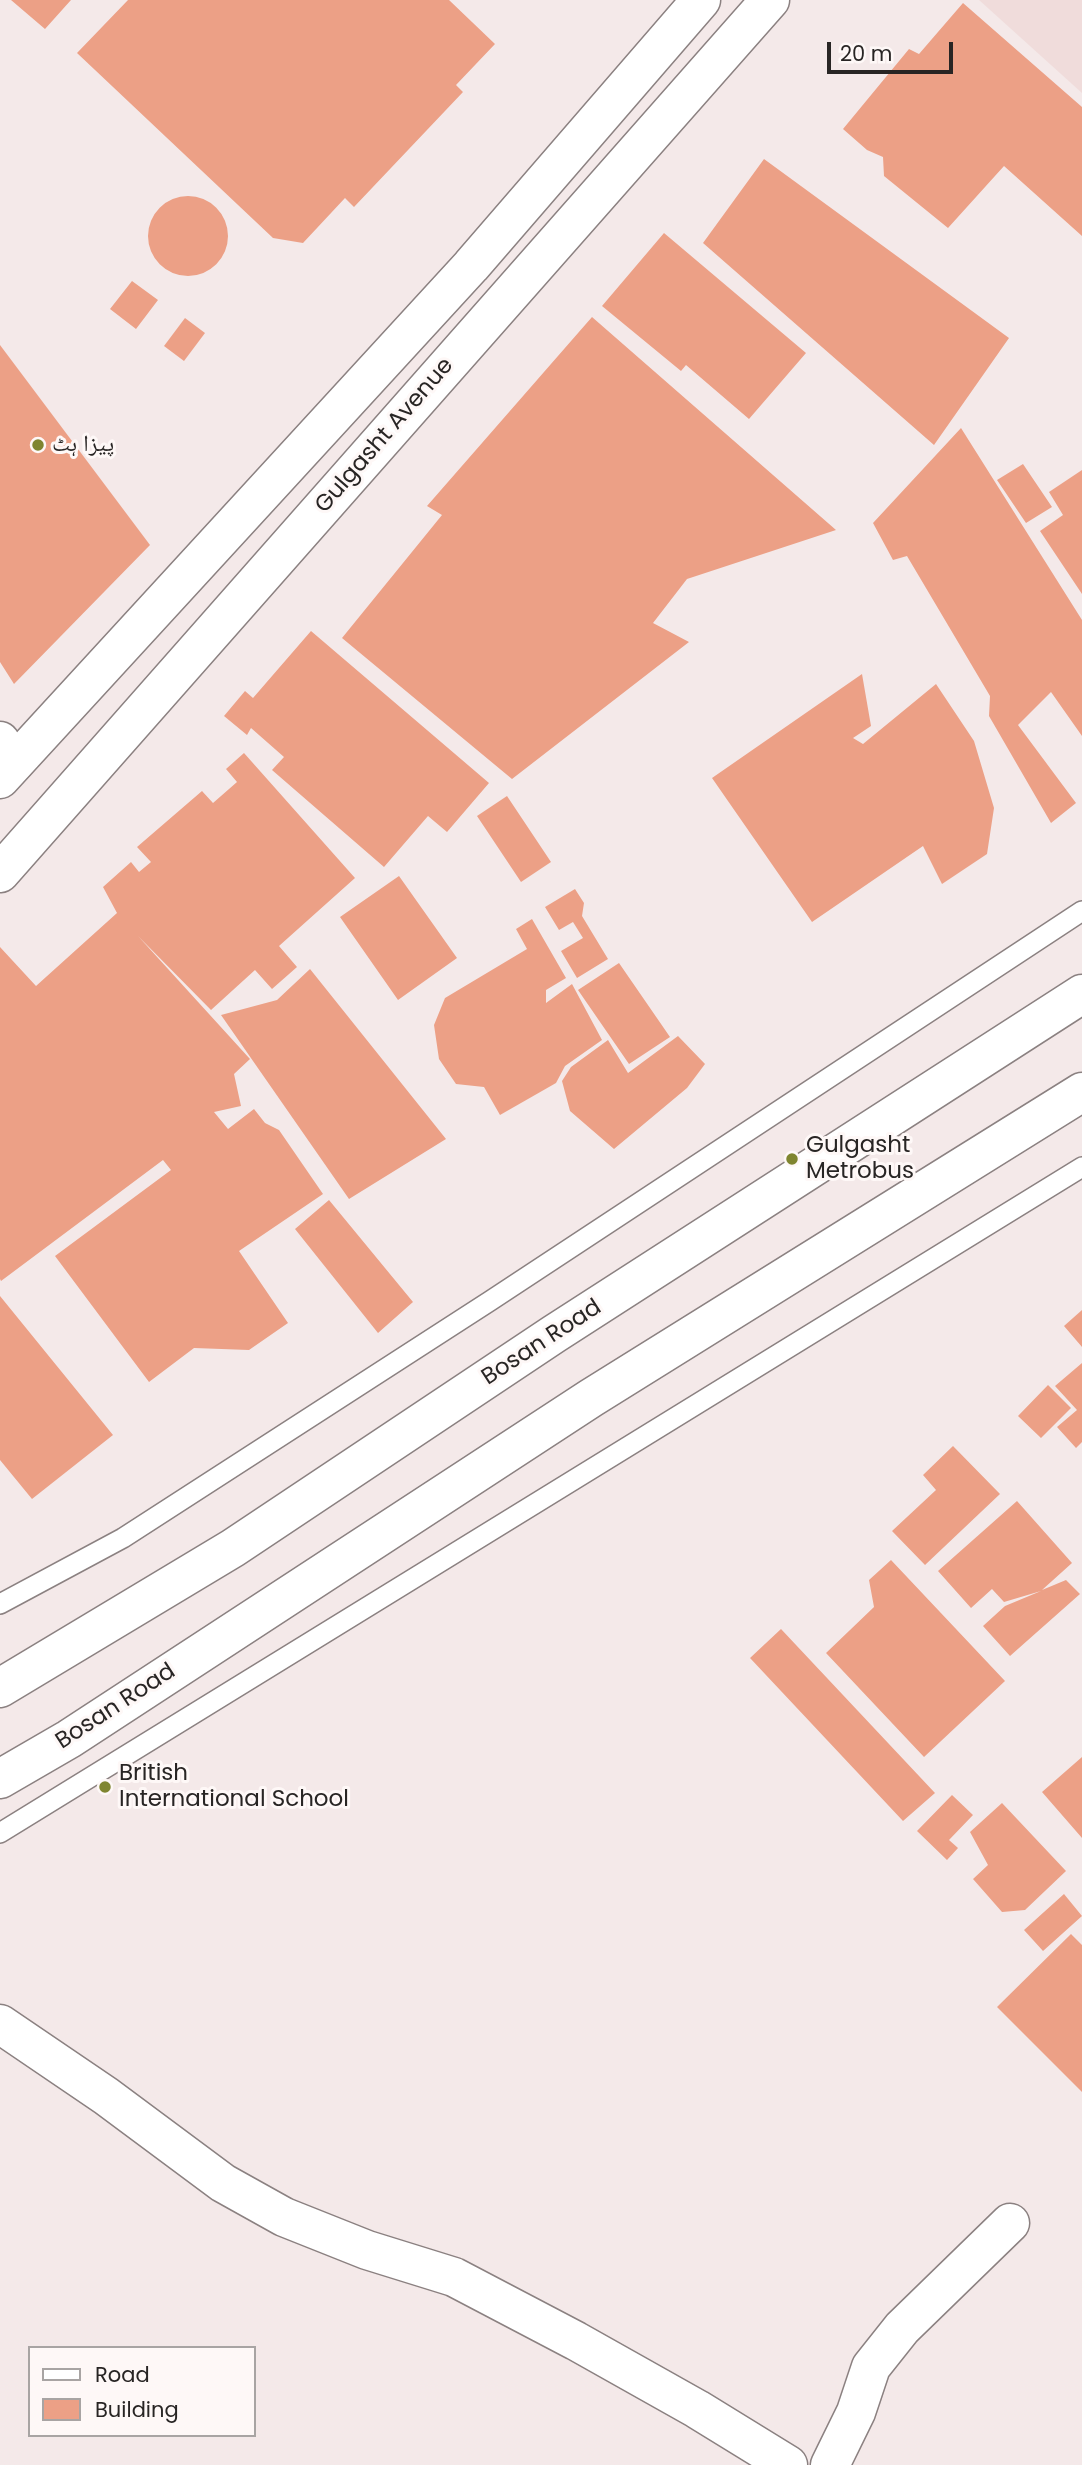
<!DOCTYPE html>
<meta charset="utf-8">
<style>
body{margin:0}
#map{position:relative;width:1082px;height:2465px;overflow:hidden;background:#f4e9e9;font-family:Poppins,sans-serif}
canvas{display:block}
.legend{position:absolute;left:28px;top:2346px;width:228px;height:91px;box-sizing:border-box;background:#fef8f7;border:2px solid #a8a4a3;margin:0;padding:9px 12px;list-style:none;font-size:21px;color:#282524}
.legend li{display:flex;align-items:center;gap:14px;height:35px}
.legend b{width:35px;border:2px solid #a8a4a3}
.scale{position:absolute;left:827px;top:42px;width:126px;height:32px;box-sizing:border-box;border:4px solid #282524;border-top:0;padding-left:9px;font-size:21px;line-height:24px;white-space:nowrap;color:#282524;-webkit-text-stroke:5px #fef8f7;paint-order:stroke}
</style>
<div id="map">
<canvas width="1082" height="2465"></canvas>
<ul class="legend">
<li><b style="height:9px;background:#fff"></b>Road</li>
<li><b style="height:19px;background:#eca086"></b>Building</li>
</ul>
<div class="scale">20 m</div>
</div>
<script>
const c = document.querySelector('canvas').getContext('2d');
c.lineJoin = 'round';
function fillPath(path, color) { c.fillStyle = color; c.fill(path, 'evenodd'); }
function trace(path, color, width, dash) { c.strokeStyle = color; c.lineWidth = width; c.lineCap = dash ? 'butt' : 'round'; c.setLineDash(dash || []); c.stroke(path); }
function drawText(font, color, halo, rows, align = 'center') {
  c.font = font + ' Poppins,"Noto Naskh Arabic",sans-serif'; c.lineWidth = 6; c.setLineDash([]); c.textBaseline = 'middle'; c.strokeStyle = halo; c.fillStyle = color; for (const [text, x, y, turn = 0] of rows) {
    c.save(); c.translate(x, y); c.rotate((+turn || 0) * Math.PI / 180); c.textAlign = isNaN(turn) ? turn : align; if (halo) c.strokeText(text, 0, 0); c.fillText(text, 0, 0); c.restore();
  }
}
const built = new Path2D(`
 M 979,0 L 1082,0 L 1082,93 Z`);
const building = new Path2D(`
 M 11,0 L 71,0 L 45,29 Z
 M 128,0 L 449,0 L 495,44 L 456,85 L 463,92 L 354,207 L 345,198 L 303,243 L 273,238 L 77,53 Z
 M 963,3 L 1082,107 L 1082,236 L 1004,166 L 948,228 L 884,176 L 883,157 L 867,150 L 843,129 L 909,49 L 919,54 Z
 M 764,159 L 1009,338 L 934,445 L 703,243 Z
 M148 236a40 40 0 1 1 80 0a40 40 0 1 1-80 0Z
 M 664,233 L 806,353 L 749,419 L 686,365 L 681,371 L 602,306 Z
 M 132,281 L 158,300 L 136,329 L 110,309 Z
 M 592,317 L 836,530 L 687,579 L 653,623 L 689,642 L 512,779 L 342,638 L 442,515 L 427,506 Z
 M 185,318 L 205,333 L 184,361 L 164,346 Z
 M 0,345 L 150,545 L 14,684 L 0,662 Z
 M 961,428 L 1082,620 L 1082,736 L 1051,692 L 1018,725 L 1076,803 L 1051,823 L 989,716 L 990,696 L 907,556 L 893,560 L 873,523 Z
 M 1023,464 L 1052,507 L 1026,523 L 997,480 Z
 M 1082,470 L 1082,594 L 1040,531 L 1063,515 L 1049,492 Z
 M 311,631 L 489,783 L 447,832 L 428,816 L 384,867 L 272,770 L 284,757 L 251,728 L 247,735 L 224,716 L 245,691 L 253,698 Z
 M 862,674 L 871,726 L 853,738 L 863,744 L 936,684 L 974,741 L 994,808 L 987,854 L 942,884 L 923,846 L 812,922 L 712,778 Z
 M 244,753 L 355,878 L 279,946 L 297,967 L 272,989 L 255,970 L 211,1010 L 138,936 L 250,1059 L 234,1074 L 241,1106 L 214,1112 L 228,1129 L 254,1109 L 265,1123 L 279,1130 L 323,1194 L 239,1251 L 288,1323 L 249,1350 L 194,1348 L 149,1382 L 55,1256 L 171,1170 L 163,1160 L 1,1281 L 0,1279 L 0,947 L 36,986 L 117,913 L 103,887 L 131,862 L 139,872 L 151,862 L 137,847 L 202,791 L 213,803 L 237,782 L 226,769 Z
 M 507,796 L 551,862 L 521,882 L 477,816 Z
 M 399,876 L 457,958 L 398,1000 L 340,917 Z
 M 575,889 L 584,903 L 582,916 L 608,959 L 577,978 L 561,951 L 583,938 L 573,922 L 559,930 L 545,907 Z
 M 532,919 L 566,978 L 546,990 L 546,1003 L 572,984 L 602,1040 L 565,1066 L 556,1083 L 500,1115 L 484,1087 L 456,1084 L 439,1059 L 434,1025 L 445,998 L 527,949 L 516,929 Z
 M 619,963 L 670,1037 L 629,1064 L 578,990 Z
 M 310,969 L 446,1139 L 349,1199 L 221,1015 L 277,1000 Z
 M 678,1036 L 705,1064 L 687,1088 L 614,1149 L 570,1111 L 562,1081 L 571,1067 L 608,1040 L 628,1073 Z
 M 329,1200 L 413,1302 L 378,1333 L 295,1229 Z
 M 0,1296 L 113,1435 L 32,1499 L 0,1460 Z
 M 1082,1310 L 1082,1347 L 1064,1326 Z
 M 1082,1363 L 1082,1442 L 1076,1448 L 1057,1427 L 1077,1410 L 1055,1386 Z
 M 1048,1385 L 1071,1408 L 1041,1438 L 1018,1416 Z
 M 953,1446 L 1000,1494 L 925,1565 L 892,1531 L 936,1490 L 923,1475 Z
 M 1017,1501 L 1072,1563 L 1042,1590 L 1066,1580 L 1080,1594 L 1010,1656 L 983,1626 L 1005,1606 L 1041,1591 L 1004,1602 L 992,1589 L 971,1608 L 938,1571 Z
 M 891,1560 L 1005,1681 L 924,1757 L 826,1653 L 874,1607 L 869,1580 Z
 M 781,1629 L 935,1793 L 903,1821 L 750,1658 Z
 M 1082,1757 L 1082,1838 L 1042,1792 Z
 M 952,1795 L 973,1815 L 949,1840 L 958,1848 L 947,1860 L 917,1831 Z
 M 1002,1803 L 1066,1871 L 1025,1910 L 1002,1912 L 973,1879 L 988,1865 L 970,1832 Z
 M 1064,1894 L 1082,1916 L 1043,1951 L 1024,1930 Z
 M 1071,1934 L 1082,1945 L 1082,2092 L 997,2007 Z`);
const service = new Path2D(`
 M 0,1604 L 123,1538 L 490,1301 L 1082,911
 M 0,1833 L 1082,1167`);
const minor = new Path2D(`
 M 0,741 L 15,762
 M 0,2024 L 106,2096 L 223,2183 L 284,2217 L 367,2250 L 454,2277 L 576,2341 L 697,2409 L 788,2465
 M 830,2465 L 856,2412 L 871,2367 L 902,2328 L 1010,2223`);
const tertiary = new Path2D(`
 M 0,779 L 471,266 L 701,0
 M 0,873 L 770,0`);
const primary = new Path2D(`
 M 0,1688 L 233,1548 L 554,1334 L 1082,994
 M 0,1779 L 69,1739 L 591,1398 L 1082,1092`);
const markers = [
 [38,445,7,"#7f8530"],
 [792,1159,7,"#7f8530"],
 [105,1787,7,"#7f8530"]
];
const streetNames = [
 ["Gulgasht Avenue",385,436,-49],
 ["Bosan Road",542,1343,-33],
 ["Bosan Road",116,1707,-33]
];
const poiNames = [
 ["پیزا ہٹ",52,445],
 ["Gulgasht",806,1146],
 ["Metrobus",806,1172],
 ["British",119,1774],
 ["International School",119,1800]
];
fillPath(built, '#f0dcdb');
fillPath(building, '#eca086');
trace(service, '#8b8181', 22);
trace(minor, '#8b8181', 41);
trace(tertiary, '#8b8181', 41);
trace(primary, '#8b8181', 41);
trace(service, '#fff', 19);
trace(minor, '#fff', 38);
trace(tertiary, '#fff', 38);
trace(primary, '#fff', 38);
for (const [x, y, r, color] of markers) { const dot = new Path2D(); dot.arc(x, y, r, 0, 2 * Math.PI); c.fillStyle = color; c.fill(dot); trace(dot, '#fef8f7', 2.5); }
drawText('23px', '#282524', '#fef8f7', streetNames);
drawText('23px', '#282524', '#fef8f7', poiNames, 'left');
</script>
